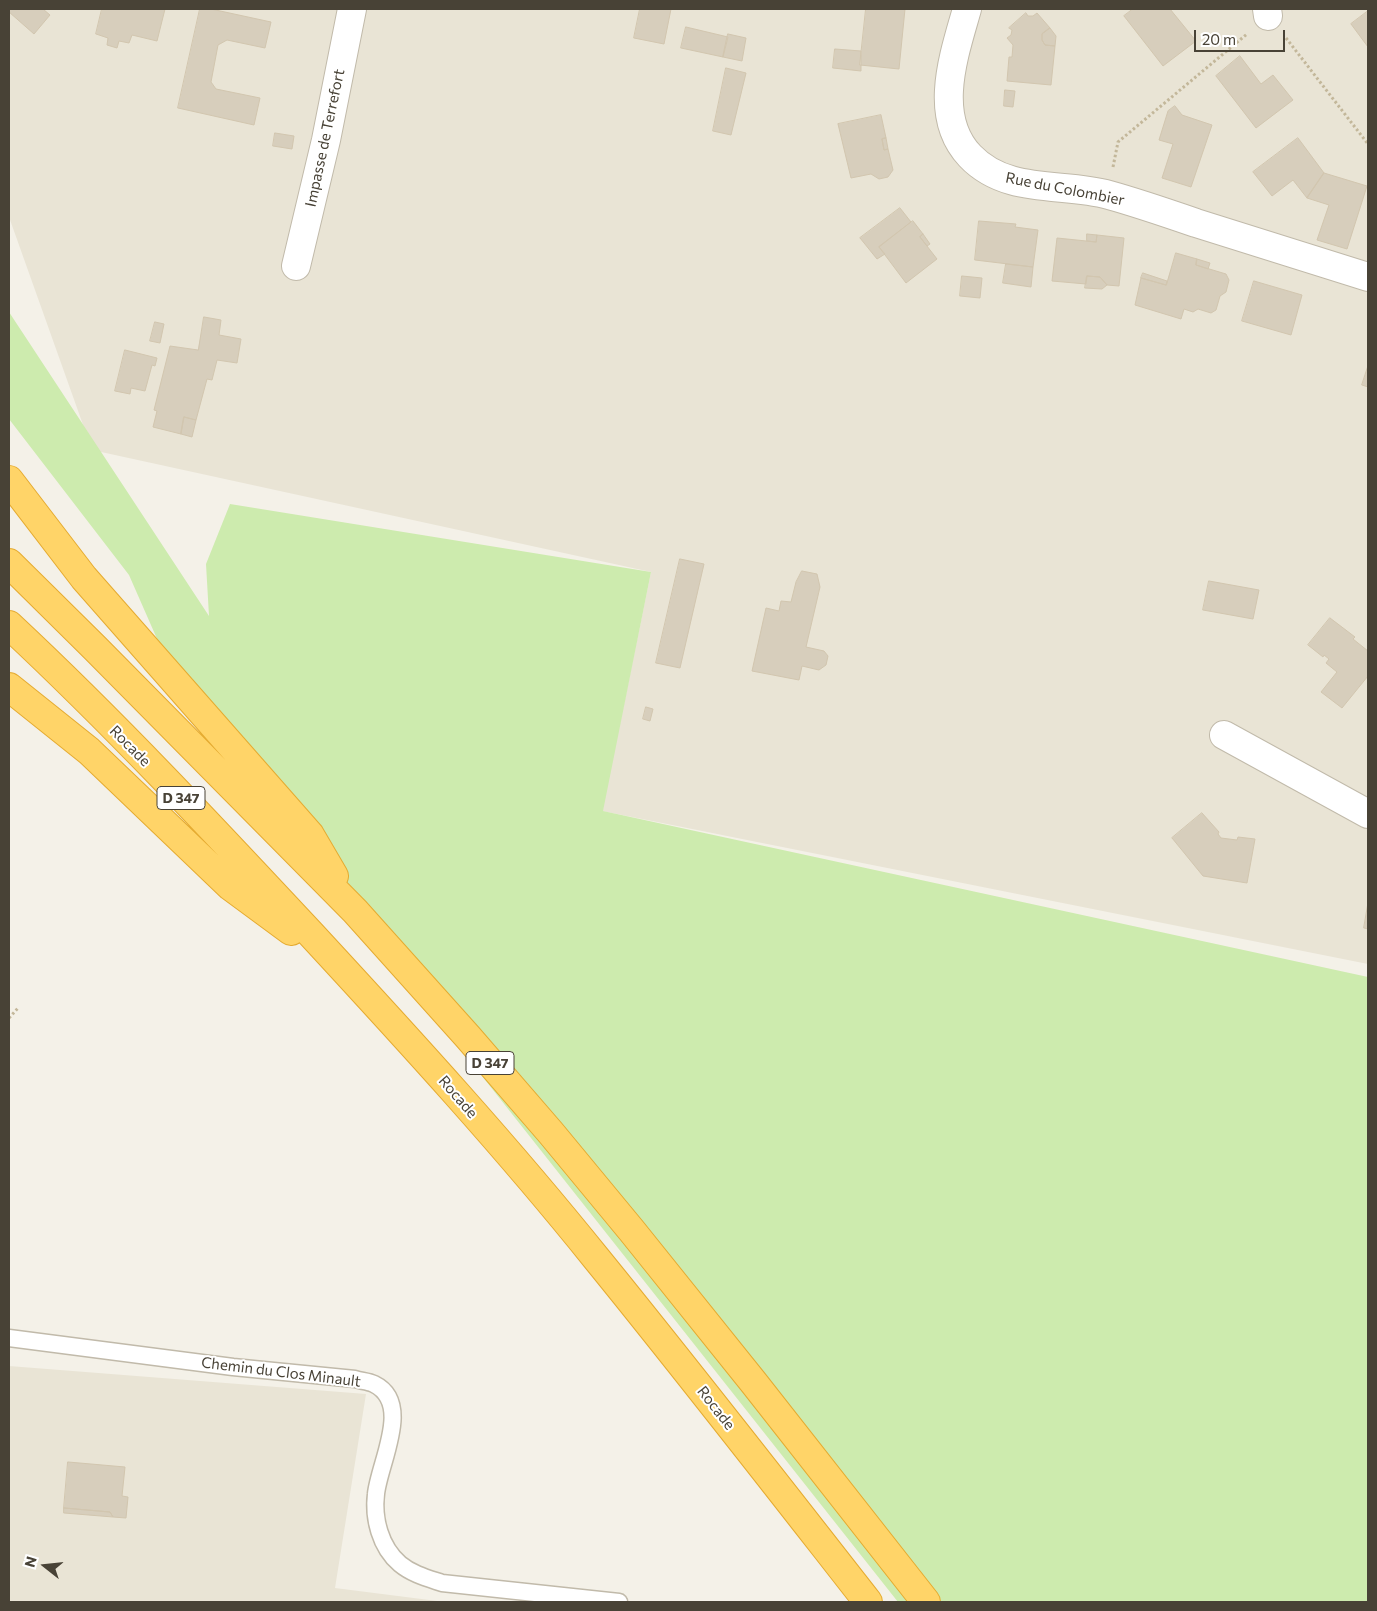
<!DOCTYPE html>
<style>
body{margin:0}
#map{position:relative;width:1377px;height:1611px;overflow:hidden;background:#f4f1e8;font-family:Commissioner,sans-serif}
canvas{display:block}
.frame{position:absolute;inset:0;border:10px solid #484236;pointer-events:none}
.north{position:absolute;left:20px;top:1541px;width:50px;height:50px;-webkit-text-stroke:4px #fff;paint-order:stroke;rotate:286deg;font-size:14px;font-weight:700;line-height:20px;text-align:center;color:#484236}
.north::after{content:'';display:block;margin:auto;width:18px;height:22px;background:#484236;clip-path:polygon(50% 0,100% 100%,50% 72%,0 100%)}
.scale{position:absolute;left:1194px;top:30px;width:91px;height:22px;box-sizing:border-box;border:2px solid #484236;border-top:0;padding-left:6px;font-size:15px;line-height:18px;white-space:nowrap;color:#484236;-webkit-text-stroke:4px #fff;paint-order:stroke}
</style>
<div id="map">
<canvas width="1377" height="1611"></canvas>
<div class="frame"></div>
<div class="north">N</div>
<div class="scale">20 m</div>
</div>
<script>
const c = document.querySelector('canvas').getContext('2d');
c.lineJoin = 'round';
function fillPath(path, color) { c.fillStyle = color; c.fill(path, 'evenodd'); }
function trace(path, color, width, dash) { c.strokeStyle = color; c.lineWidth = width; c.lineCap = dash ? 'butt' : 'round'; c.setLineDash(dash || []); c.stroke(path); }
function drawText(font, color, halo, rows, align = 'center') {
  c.font = font + ' Commissioner,sans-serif'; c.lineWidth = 4; c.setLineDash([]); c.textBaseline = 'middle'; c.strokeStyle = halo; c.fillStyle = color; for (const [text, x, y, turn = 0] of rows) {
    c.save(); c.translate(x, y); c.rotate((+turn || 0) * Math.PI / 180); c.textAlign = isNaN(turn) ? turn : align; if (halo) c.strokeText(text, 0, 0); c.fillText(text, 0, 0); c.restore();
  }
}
const residential = new Path2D(`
 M 9,9 L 1368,9 L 1368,964 L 602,811 L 651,572 L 92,450 L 9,217 Z
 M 9,1366 L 366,1394 L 335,1588 L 445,1602 L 9,1602 Z`);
const green = new Path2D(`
 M 9,312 L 209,616 L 206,564 L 230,504 L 651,572 L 603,811 L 1368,977 L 1368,1602 L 898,1602 L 183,698 L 129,575 L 9,419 Z`);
const building = new Path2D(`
 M 9,9 L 43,9 L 50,15 L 34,34 L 9,12 Z
 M 102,9 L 165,9 L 157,41 L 132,35 L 129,43 L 119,41 L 117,48 L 107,45 L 108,38 L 96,34 Z
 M 200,9 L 211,9 L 271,22 L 265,48 L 227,40 L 218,45 L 211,82 L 216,89 L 260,98 L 254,125 L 178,108 Z
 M 640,9 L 671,9 L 664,44 L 634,38 Z
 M 866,9 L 905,9 L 899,69 L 860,65 Z
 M 1133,9 L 1170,9 L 1196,41 L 1163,66 L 1124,16 Z
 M 1368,11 L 1368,47 L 1351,24 Z
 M 1026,13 L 1028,16 L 1033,16 L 1037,13 L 1050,28 L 1042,34 L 1042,40 L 1045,45 L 1055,46 L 1051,85 L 1007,81 L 1009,57 L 1012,57 L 1013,45 L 1007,38 L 1011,35 L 1012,30 L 1009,28 Z
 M 686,27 L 728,37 L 723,57 L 681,48 Z
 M 1050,28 L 1056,36 L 1055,46 L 1045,45 L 1042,40 L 1042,34 Z
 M 728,34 L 746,38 L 742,61 L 723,57 Z
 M 835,49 L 861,51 L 861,71 L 833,68 Z
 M 1240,56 L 1261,84 L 1273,75 L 1293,100 L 1256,128 L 1216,76 Z
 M 726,68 L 746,73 L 731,135 L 713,131 Z
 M 1005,90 L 1015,91 L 1013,107 L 1004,106 Z
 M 1175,106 L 1182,115 L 1212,125 L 1191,187 L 1162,178 L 1173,144 L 1159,140 L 1168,111 Z
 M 881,115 L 886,138 L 882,139 L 884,150 L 888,149 L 893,170 L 888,177 L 879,179 L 871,174 L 851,178 L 838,124 Z
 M 275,133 L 294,136 L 292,149 L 273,146 Z
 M 886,138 L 888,149 L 884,150 L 882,139 Z
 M 1298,138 L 1324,173 L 1307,198 L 1293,180 L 1272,196 L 1253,172 Z
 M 1324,173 L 1367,186 L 1347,249 L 1317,240 L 1329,205 L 1307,198 Z
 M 900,208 L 911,222 L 879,247 L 885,254 L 877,259 L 860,238 Z
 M 913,221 L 923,234 L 920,237 L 937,259 L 906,283 L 879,247 Z
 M 979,221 L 1016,224 L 1015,227 L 1038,230 L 1033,267 L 975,260 Z
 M 923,234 L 930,244 L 927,246 L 920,237 Z
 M 1087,234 L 1097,235 L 1096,242 L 1087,241 Z
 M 1097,235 L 1124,238 L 1119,286 L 1107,285 L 1100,277 L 1087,276 L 1086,284 L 1052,281 L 1057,238 L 1096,242 Z
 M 1176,253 L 1197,259 L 1196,265 L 1226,274 L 1229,280 L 1226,292 L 1220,296 L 1216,310 L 1211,313 L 1198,309 L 1193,312 L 1184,309 L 1181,319 L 1135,305 L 1141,278 L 1166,285 Z
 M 1197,259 L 1210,263 L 1208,269 L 1196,265 Z
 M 1006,264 L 1033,267 L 1031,287 L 1003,283 Z
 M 1143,273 L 1167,281 L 1166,285 L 1141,278 Z
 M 962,276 L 982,278 L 980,298 L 960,296 Z
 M 1087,276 L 1100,277 L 1107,285 L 1102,289 L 1085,288 Z
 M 1254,281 L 1302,295 L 1291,335 L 1242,321 Z
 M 204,317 L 221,320 L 219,335 L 241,339 L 237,363 L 217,360 L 212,380 L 207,379 L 196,420 L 184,417 L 181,434 L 153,427 L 157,411 L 154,410 L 170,346 L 198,350 Z
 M 155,322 L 164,324 L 160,343 L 150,341 Z
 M 125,350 L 157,358 L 155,366 L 152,365 L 145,391 L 131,388 L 130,394 L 115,391 Z
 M 1368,366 L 1368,387 L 1362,385 Z
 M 184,417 L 196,420 L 192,437 L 181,434 Z
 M 680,559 L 704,564 L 680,668 L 656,663 Z
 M 802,571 L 817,574 L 820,587 L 806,647 L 824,651 L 828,656 L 826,665 L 819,670 L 802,666 L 799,680 L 752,671 L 766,608 L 779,611 L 781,601 L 791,602 L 796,582 Z
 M 1209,581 L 1259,590 L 1253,619 L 1203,610 Z
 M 1330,618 L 1355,637 L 1353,639 L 1368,651 L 1368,676 L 1342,708 L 1321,692 L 1337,672 L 1326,663 L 1329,659 L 1324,655 L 1323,657 L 1308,645 Z
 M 646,707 L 653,709 L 650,721 L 643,719 Z
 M 1202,813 L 1219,832 L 1218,834 L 1221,838 L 1237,840 L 1238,837 L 1255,839 L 1247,883 L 1203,876 L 1172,838 Z
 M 1368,903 L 1368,929 L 1364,928 Z
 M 68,1462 L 125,1467 L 122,1496 L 128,1497 L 126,1518 L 113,1517 L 110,1512 L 64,1508 Z
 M 64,1508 L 110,1512 L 113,1517 L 64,1513 Z`);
const path = new Path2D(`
 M 1286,38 L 1368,144
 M 1113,167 L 1118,142 L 1247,34
 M 9,1018 L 19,1007`);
const lane = new Path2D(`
 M 9,1338 L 233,1367 L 355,1379 C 361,1381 368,1381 374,1384 C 413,1403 379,1463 376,1494 C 373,1518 380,1547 400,1564 C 412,1574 427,1578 442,1583 L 619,1602`);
const street = new Path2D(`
 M 967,9 C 954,55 932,116 970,156 C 1007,195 1063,182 1109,195 C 1138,203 1167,213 1196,223 C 1253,241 1311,259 1368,277
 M 1267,9 L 1268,16
 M 296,266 L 326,140 L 352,9
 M 1224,735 L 1368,814`);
const highway = new Path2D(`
 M 9,480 L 84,578 L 310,835 L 334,876
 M 9,563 L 95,648 L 355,911 L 468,1037 L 551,1133 L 632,1231 L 754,1383 L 926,1602
 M 9,625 C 114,723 213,829 311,934 C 408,1039 506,1146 596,1258 C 688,1371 778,1487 868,1602
 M 9,687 L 89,751 L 230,886 L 291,931`);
const shields = [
 [181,798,48],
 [490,1063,48]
];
const shieldNames = [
 ["D 347",181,798],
 ["D 347",490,1063]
];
const streetNames = [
 ["Impasse de Terrefort",325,138,-78],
 ["Rue du Colombier",1065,189,11],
 ["Rocade",130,746,45],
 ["Rocade",458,1097,49],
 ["Chemin du Clos Minault",281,1372,7],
 ["Rocade",716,1408,52]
];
fillPath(residential, '#e9e4d5');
fillPath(green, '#cdebae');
fillPath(building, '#d7cebc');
trace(building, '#d2c6af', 1);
trace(lane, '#c1baaa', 19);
trace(street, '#c1baaa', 30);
trace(highway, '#e5ab31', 30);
trace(path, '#c3b79a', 3, [2.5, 2.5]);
trace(lane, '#fff', 16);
trace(street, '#fff', 28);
trace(highway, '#ffd468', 28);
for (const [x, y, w] of shields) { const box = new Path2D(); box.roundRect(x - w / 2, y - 11.5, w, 23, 4); c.fillStyle = '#fff'; c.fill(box); trace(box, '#484236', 1); }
drawText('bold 14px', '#484236', null, shieldNames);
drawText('15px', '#484236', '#fff', streetNames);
</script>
